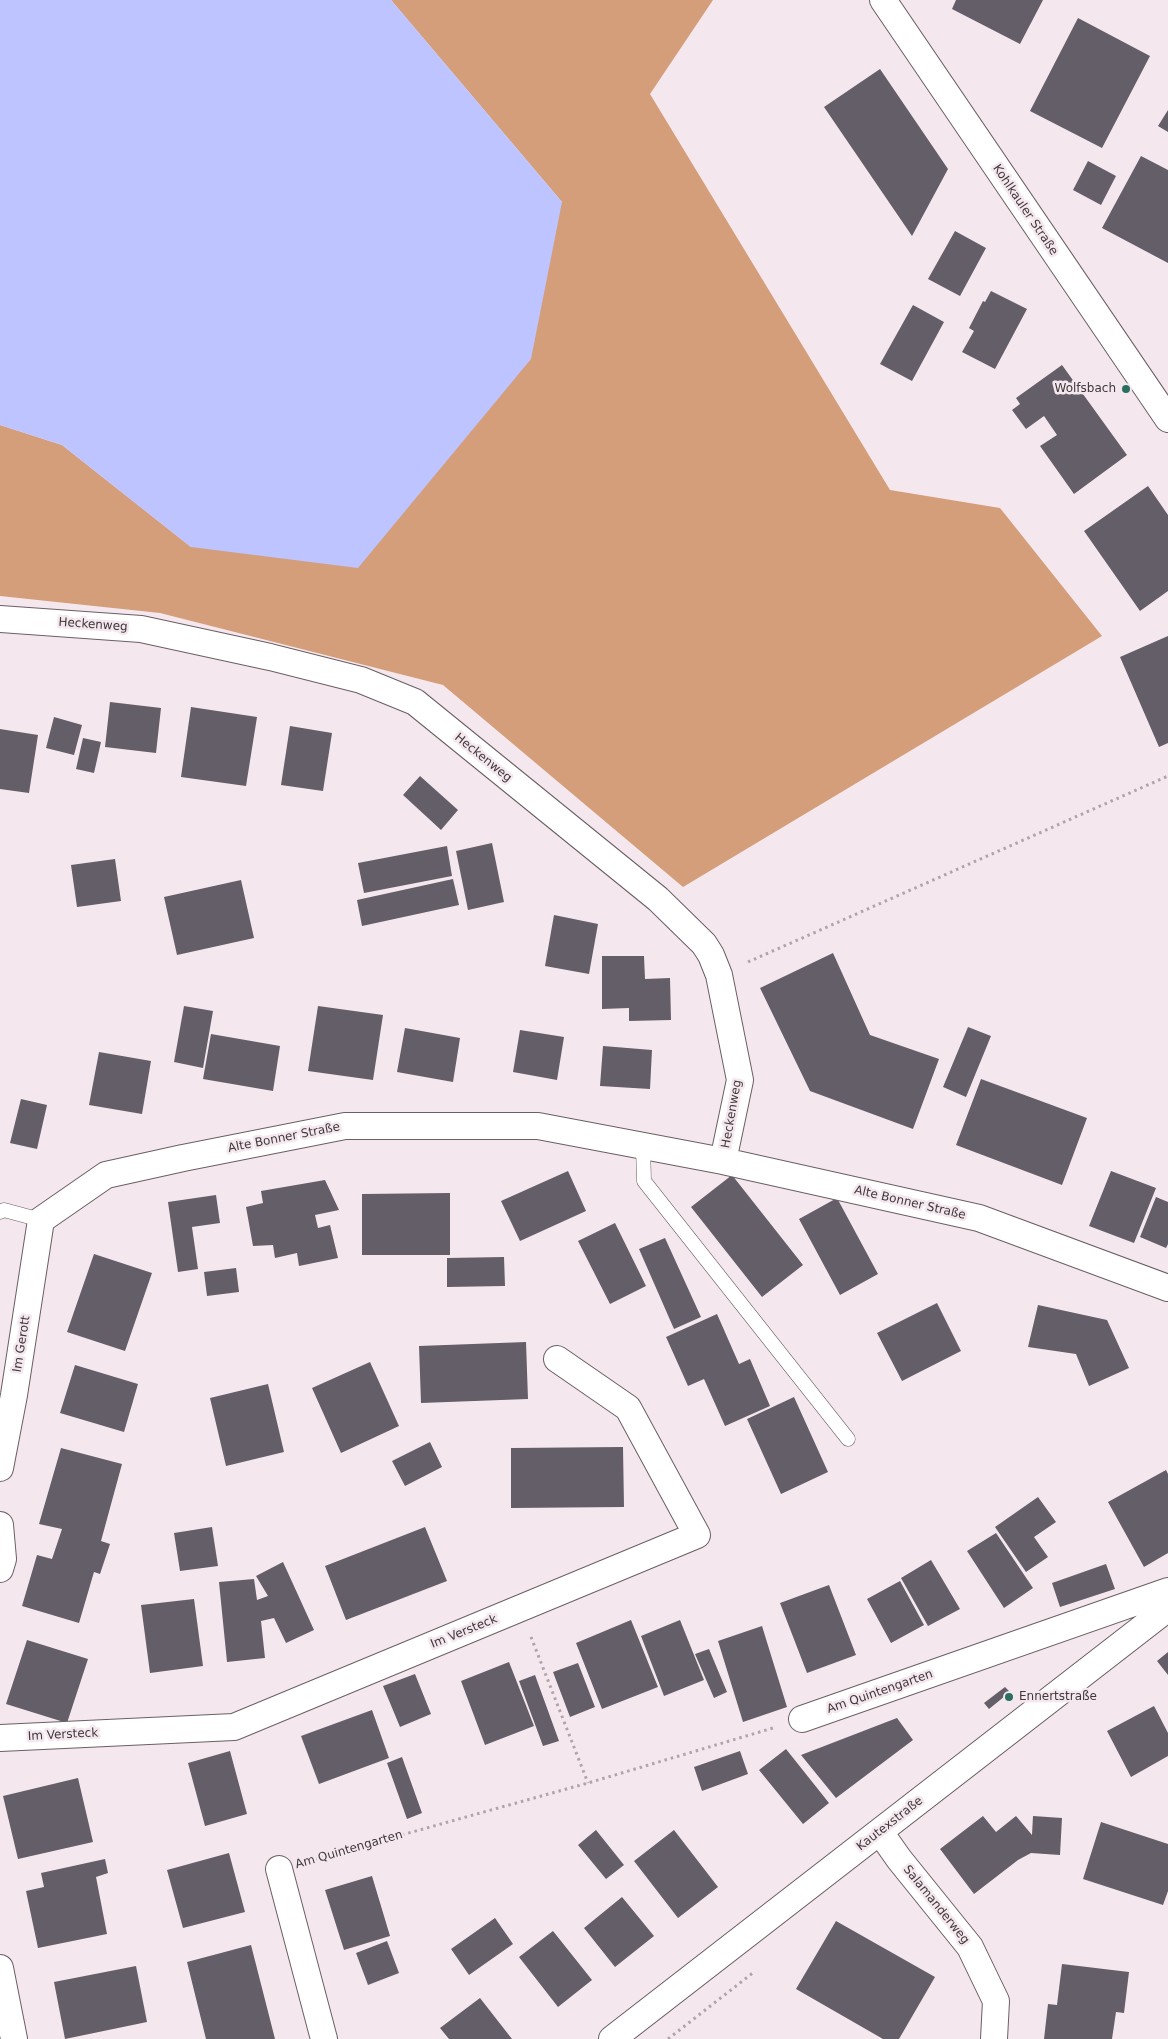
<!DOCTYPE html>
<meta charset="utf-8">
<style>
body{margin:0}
canvas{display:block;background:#f5e7ee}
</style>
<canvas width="1168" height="2039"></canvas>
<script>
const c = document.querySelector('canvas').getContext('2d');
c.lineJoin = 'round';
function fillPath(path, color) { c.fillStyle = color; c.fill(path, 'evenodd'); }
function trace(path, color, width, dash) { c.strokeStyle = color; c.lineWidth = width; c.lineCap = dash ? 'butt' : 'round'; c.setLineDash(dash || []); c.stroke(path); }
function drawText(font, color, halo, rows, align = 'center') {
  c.font = font + ' "DejaVu Sans",sans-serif'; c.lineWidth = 5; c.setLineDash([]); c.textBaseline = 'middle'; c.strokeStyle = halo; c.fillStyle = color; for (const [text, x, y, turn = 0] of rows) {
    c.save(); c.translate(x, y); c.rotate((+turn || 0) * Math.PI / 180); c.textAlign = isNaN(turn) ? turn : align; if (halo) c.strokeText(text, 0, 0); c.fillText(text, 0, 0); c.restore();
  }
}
const forest = new Path2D(`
 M 391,0 L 713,0 L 650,94 L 890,490 L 1000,508 L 1102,636 L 683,887 L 443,685 L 160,613 L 0,596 L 0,425 L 62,445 L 191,547 L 562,202 Z`);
const water = new Path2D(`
 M 0,0 L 391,0 L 562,202 L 531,359 L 358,568 L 191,547 L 62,445 L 0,425 Z`);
const building = new Path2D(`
 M 956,0 L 1043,0 L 1020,44 L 952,9 Z
 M 1078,18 L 1150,56 L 1102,148 L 1030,111 Z
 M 880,69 L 948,169 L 912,236 L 824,107 Z
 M 1168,110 L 1168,132 L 1158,126 Z
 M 1141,156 L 1168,170 L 1168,263 L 1102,228 Z
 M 1088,161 L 1116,176 L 1101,205 L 1073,190 Z
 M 955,231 L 986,248 L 960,296 L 928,279 Z
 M 991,291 L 1027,309 L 995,369 L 962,352 L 974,331 L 969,328 L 983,301 L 985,302 Z
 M 913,305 L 944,322 L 912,381 L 880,364 Z
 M 1062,365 L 1127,455 L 1074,494 L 1040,446 L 1057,435 L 1044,416 L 1026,429 L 1012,410 L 1020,404 L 1016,398 Z
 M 1148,486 L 1168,515 L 1168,591 L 1140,611 L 1084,531 Z
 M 1168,636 L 1168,743 L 1159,747 L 1120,657 Z
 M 110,702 L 161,708 L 156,753 L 105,747 Z
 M 191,707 L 257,717 L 246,786 L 181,777 Z
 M 54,717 L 82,725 L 74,755 L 46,748 Z
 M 290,726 L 332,733 L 323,791 L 281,785 Z
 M 0,729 L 38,735 L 29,793 L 0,789 Z
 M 83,738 L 101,742 L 94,773 L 76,769 Z
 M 420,776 L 458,810 L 441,830 L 403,795 Z
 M 492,843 L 504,902 L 468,910 L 456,851 Z
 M 447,846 L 452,876 L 364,893 L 358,863 Z
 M 115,859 L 121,901 L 77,907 L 71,865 Z
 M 453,879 L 459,905 L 362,926 L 357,900 Z
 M 241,880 L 254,938 L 177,955 L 164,897 Z
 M 554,915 L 598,924 L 589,974 L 545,966 Z
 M 833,953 L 870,1035 L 939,1059 L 913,1129 L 810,1091 L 760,988 Z
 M 602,956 L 644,956 L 645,979 L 670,978 L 671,1020 L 629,1021 L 629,1008 L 602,1009 Z
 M 184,1006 L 213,1011 L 203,1068 L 174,1062 Z
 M 318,1006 L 383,1015 L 373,1080 L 308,1071 Z
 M 968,1027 L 991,1036 L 966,1097 L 943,1087 Z
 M 405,1028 L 460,1038 L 453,1082 L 397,1072 Z
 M 520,1030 L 564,1037 L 557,1080 L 513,1072 Z
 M 211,1034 L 280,1046 L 273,1091 L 203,1079 Z
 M 603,1046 L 652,1050 L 650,1089 L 600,1086 Z
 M 99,1052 L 151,1061 L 142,1114 L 89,1105 Z
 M 981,1079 L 1087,1118 L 1062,1185 L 956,1145 Z
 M 21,1099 L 47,1105 L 37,1149 L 10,1143 Z
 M 568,1171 L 586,1211 L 520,1241 L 501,1201 Z
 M 1111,1171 L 1156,1188 L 1134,1243 L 1089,1226 Z
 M 732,1175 L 803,1265 L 762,1297 L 691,1207 Z
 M 325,1180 L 339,1210 L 315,1215 L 318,1228 L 330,1225 L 338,1258 L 299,1266 L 297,1253 L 275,1258 L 273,1245 L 253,1246 L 246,1207 L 263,1203 L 261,1191 Z
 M 450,1193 L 450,1255 L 362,1255 L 362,1194 Z
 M 216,1195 L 220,1223 L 192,1227 L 198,1269 L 178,1272 L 168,1202 Z
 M 1156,1197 L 1168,1202 L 1168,1244 L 1166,1248 L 1140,1237 Z
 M 837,1198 L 878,1274 L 840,1295 L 799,1219 Z
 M 615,1223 L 646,1286 L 610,1304 L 578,1241 Z
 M 665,1238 L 701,1317 L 674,1329 L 639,1249 Z
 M 94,1254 L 152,1273 L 125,1351 L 67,1332 Z
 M 504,1257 L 505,1286 L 447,1287 L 447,1258 Z
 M 236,1268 L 239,1292 L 207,1296 L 204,1272 Z
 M 937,1303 L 961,1351 L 902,1381 L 877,1333 Z
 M 1038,1305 L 1107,1320 L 1129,1368 L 1089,1386 L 1076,1354 L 1028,1347 Z
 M 717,1314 L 739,1364 L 750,1359 L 770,1406 L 725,1426 L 704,1379 L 688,1386 L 666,1337 Z
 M 526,1342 L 528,1399 L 421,1403 L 419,1346 Z
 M 370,1362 L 399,1426 L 341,1453 L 312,1388 Z
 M 75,1365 L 138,1384 L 124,1432 L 60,1413 Z
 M 268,1384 L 284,1452 L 226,1466 L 210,1398 Z
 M 794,1397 L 828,1472 L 781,1494 L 747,1419 Z
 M 430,1442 L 442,1467 L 405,1486 L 392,1461 Z
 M 623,1447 L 624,1507 L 511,1508 L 511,1448 Z
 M 61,1448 L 122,1464 L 101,1541 L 110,1544 L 100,1574 L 94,1572 L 79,1623 L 22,1606 L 37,1555 L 52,1559 L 62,1529 L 39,1524 Z
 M 1166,1470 L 1168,1474 L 1168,1553 L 1144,1567 L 1108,1502 Z
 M 1038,1497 L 1056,1522 L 1034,1537 L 1048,1557 L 1026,1572 L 995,1527 Z
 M 212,1527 L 218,1566 L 180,1571 L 174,1533 Z
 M 425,1527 L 447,1581 L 346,1620 L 325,1566 Z
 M 996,1533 L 1033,1588 L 1004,1608 L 967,1551 Z
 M 931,1560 L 960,1609 L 928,1626 L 901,1578 Z
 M 283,1562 L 314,1630 L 286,1643 L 274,1618 L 261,1621 L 265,1658 L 227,1662 L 219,1582 L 254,1579 L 257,1600 L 268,1596 L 256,1576 Z
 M 1106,1564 L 1115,1589 L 1060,1607 L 1052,1583 Z
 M 900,1581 L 924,1625 L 891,1643 L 867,1599 Z
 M 829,1585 L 856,1655 L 807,1673 L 780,1603 Z
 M 194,1599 L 203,1666 L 150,1673 L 141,1605 Z
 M 631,1620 L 658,1687 L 602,1709 L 576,1643 Z
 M 680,1620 L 704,1680 L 664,1696 L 641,1636 Z
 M 762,1626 L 787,1707 L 743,1722 L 718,1641 Z
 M 27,1640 L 88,1659 L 67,1723 L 6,1704 Z
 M 709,1649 L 727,1692 L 714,1698 L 695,1654 Z
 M 1168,1652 L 1168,1675 L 1157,1661 Z
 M 509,1662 L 534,1726 L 485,1745 L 461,1681 Z
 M 578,1663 L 595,1707 L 570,1717 L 553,1672 Z
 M 415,1674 L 431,1714 L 400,1727 L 383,1686 Z
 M 535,1675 L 559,1741 L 543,1746 L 519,1681 Z
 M 1005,1687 L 1010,1692 L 989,1709 L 984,1703 Z
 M 1154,1706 L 1168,1733 L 1168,1756 L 1131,1777 L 1107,1731 Z
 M 372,1710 L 389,1758 L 319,1784 L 301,1736 Z
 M 897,1718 L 913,1740 L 836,1798 L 801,1755 Z
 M 786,1749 L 829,1803 L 803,1824 L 759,1770 Z
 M 230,1751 L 247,1814 L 205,1826 L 188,1763 Z
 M 740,1751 L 748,1774 L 702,1791 L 694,1767 Z
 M 402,1757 L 422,1813 L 407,1819 L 387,1763 Z
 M 78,1778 L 93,1842 L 18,1859 L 3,1796 Z
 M 983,1816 L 996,1832 L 1016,1816 L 1032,1835 L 1033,1816 L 1062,1818 L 1060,1855 L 1031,1853 L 1018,1860 L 974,1894 L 940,1849 Z
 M 1101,1822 L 1168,1844 L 1168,1891 L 1163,1905 L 1083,1879 Z
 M 596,1830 L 624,1865 L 606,1879 L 578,1845 Z
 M 674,1830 L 718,1887 L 678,1918 L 634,1861 Z
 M 229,1853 L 245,1912 L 183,1928 L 167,1870 Z
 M 105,1859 L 108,1873 L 96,1877 L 107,1934 L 38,1948 L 26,1891 L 44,1887 L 41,1873 Z
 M 372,1876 L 390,1936 L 344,1950 L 325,1890 Z
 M 622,1897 L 654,1936 L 615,1967 L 584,1928 Z
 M 495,1918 L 513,1944 L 469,1975 L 451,1949 Z
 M 836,1921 L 935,1977 L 899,2039 L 883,2039 L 796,1989 Z
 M 553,1931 L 592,1980 L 558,2007 L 519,1957 Z
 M 387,1941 L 399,1973 L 368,1985 L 356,1953 Z
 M 251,1945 L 275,2039 L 206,2039 L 187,1962 Z
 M 1062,1964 L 1129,1972 L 1124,2013 L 1116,2012 L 1112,2039 L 1044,2039 L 1048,2004 L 1057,2005 Z
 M 136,1966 L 147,2022 L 65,2039 L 54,1982 Z
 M 480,1998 L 512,2039 L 449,2039 L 440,2028 Z`);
const path = new Path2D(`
 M 748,962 L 1168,776
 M 531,1637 L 588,1783
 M 308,1861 L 588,1783 L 773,1728
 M 668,2039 L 754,1972`);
const service = new Path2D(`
 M 643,1146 L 644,1181 L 848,1439
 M 0,1212 L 4,1210 L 41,1220`);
const minor = new Path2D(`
 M 883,0 L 1168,419
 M 0,619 L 141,629 L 270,657 L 361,680 L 415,702 L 658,899 L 704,944 L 711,955 L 719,975 L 740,1080 L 723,1161
 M 0,1468 L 14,1395 L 41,1220 L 106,1175 L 183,1158 L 345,1126 L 538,1126 L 723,1161 L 979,1218 L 1168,1288
 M 0,1525 L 3,1559 L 0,1569
 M 802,1719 L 1168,1591
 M 0,1738 L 234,1727 L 697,1535 L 628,1408 L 557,1359
 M 880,1832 L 899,1859 L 970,1947 L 996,2001 L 994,2039
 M 279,1869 L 324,2039
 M 0,1968 L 14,2039
 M 612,2039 L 1168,1608`);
const markers = [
 [1126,389,5,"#2b6f61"],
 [1009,1697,5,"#2b6f61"]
];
const streetNames = [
 ["Kohlkauler Straße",1025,210,56],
 ["Heckenweg",93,625,4],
 ["Heckenweg",483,758,39],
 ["Heckenweg",732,1114,-80],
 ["Alte Bonner Straße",284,1138,-11],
 ["Alte Bonner Straße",910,1203,13],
 ["Im Gerott",22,1344,-81],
 ["Im Versteck",464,1632,-22],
 ["Am Quintengarten",880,1692,-19],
 ["Im Versteck",63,1735,-3],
 ["Kautexstraße",890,1824,-38],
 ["Am Quintengarten",349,1850,-16],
 ["Salamanderweg",936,1905,51]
];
const poiNames = [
 ["Wolfsbach",1116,389],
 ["Ennertstraße",1019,1697,"left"]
];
fillPath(forest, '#d49e7a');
fillPath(water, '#bec4ff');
fillPath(building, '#645e68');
trace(service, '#6a5f64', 15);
trace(minor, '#6a5f64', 28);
trace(path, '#afa4a9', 3, [2.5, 4]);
trace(service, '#fff', 14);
trace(minor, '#fff', 26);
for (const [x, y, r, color] of markers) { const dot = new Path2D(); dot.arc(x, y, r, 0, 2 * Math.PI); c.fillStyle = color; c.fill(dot); trace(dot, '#f5e7ee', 2); }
drawText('12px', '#3e393b', '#f5e7ee', streetNames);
drawText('12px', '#3e393b', '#f5e7ee', poiNames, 'right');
</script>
